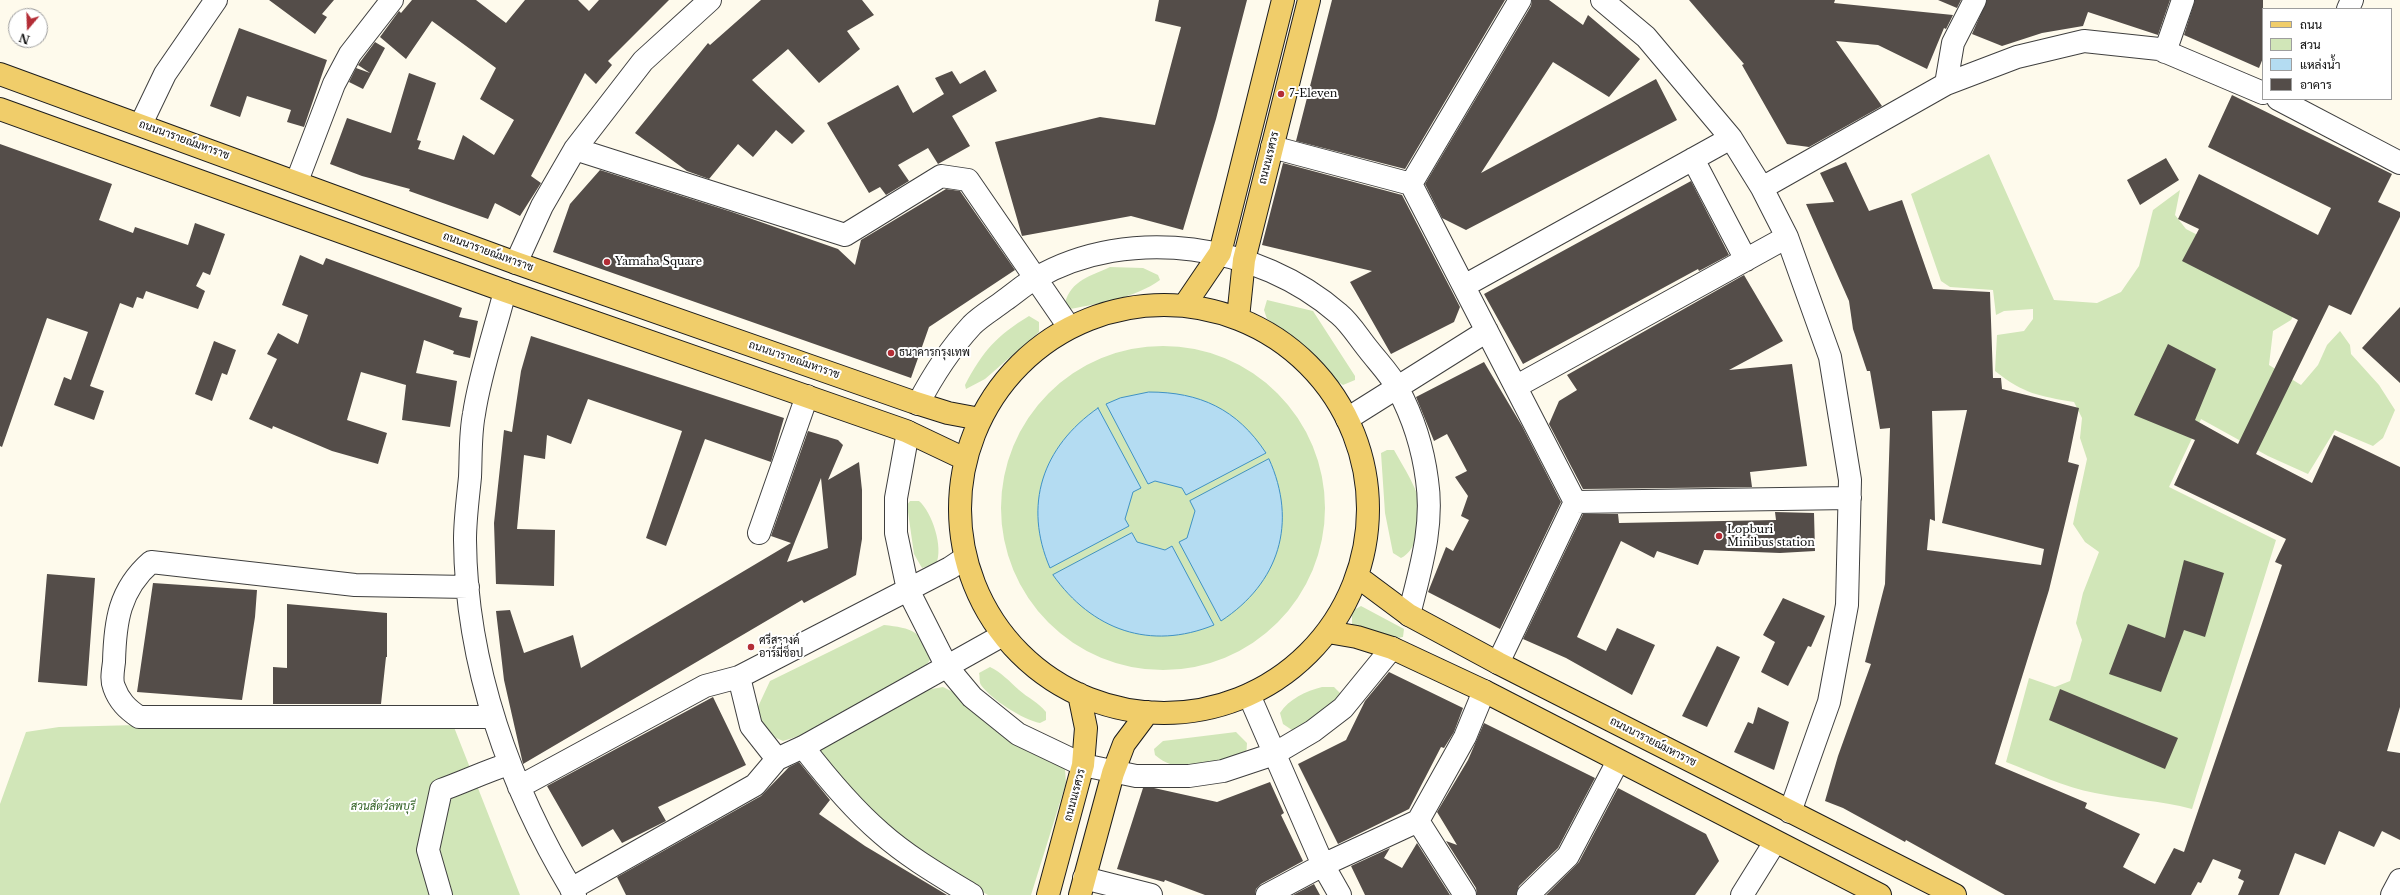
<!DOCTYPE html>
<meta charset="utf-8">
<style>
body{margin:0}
#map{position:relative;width:2400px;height:895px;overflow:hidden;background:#fefaec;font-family:"Libre Baskerville",Sarabun,serif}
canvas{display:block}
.legend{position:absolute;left:2262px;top:8px;width:130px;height:92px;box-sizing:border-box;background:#fff;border:1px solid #9e9e9e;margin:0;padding:5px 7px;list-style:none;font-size:12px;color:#0c0c0c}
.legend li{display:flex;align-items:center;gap:8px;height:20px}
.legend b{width:20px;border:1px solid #9e9e9e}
.north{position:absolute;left:8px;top:8px;width:40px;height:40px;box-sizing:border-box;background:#fff;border:1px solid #9e9e9e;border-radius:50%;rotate:199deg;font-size:11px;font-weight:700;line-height:16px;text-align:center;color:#0c0c0c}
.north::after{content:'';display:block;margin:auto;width:14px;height:18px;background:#b32d36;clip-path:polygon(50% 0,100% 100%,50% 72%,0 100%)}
</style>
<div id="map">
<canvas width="2400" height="895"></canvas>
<ul class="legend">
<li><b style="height:5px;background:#f0cd6a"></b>ถนน</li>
<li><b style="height:11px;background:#d1e6b8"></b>สวน</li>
<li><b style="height:11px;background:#b4dcf2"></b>แหล่งน้ำ</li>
<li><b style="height:11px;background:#544d49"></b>อาคาร</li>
</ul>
<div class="north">N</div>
</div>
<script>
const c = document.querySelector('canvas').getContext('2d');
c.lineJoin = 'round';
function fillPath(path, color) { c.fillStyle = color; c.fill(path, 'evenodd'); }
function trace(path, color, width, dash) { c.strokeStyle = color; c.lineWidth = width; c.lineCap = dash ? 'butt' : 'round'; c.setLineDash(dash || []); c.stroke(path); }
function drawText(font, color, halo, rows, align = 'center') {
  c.font = font + ' "Libre Baskerville",Sarabun,serif'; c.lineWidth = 4; c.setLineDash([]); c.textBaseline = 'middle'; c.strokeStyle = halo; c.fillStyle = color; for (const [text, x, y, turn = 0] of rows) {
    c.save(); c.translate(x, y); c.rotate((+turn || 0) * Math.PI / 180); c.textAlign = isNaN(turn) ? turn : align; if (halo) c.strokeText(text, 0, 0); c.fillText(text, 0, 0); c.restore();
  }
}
const green = new Path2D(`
 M 1989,154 L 2054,300 L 2097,303 L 2121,292 L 2139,266 L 2153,210 L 2180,190 L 2175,215 L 2186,229 L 2308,292 L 2291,320 L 2273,331 L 2269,365 L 2301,385 L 2318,365 L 2327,345 L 2340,331 L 2350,345 L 2351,354 L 2379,385 L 2395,410 L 2383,438 L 2373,446 L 2335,430 L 2308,474 L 2268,456 L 2201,419 L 2169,487 L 2276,540 L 2192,809 C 2160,800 2128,800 2095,793 C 2064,787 2035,773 2006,762 L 2029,678 L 2055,687 L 2070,681 L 2082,640 L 2076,623 L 2083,593 L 2099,552 L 2085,542 L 2073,524 L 2087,459 L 2080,438 L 2082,418 L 2074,402 C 2039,396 2024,394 1995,371 L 1997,335 L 2024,331 L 2033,319 L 2033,309 L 2004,311 L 1996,315 L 1993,290 L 1950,287 L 1941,281 L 1911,194 Z
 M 1110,267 L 1143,268 L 1158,275 L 1160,280 C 1135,298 1101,303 1070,309 L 1065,303 C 1071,280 1091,276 1110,267 Z
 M 1267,300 L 1313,311 L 1355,376 L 1355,380 L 1343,385 L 1335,380 L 1318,359 L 1290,334 L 1267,319 L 1264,310 Z
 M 1029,316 L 1039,322 L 1039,332 L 985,379 L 966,389 L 965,385 C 983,351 996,336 1029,316 Z
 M1001 508a162 162 0 1 1 324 0a162 162 0 1 1-324 0Z
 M 1387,450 L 1394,450 C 1405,470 1424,497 1422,522 C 1421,528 1418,534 1416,539 C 1412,548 1409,554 1401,558 L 1393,553 L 1385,513 L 1381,453 Z
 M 910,501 L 919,501 C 932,512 944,548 936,564 L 922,568 L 914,554 L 907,505 Z
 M 1361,606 L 1404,629 L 1403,637 L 1393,639 L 1352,627 L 1352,611 Z
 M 884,625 C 911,628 924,631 930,660 L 915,680 L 805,734 L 783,741 L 765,733 L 756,711 L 770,681 Z
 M 990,667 C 1002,673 1009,681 1019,690 C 1028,698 1038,702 1046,712 L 1046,720 L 1040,723 C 1023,720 991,699 981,685 C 979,682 980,676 979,673 Z
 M 943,687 L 957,694 L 1065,769 L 1066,783 L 1031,895 L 988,895 L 939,867 L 883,826 L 815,748 L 926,690 Z
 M 1322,687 L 1334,687 L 1341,694 L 1341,704 L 1303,727 L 1292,730 L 1283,724 L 1280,713 C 1289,699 1306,691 1322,687 Z
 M 450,717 L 520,895 L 0,895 L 0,804 L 26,732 L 59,727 Z
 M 1236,732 L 1247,743 L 1246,758 C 1217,763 1179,777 1155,755 L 1154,749 L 1163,741 Z`);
const water = new Path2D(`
 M 1149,392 C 1200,392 1237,409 1266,453 L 1186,495 L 1182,488 L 1155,481 L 1148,484 L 1106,404 L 1120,398 Z
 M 1098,408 L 1141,488 L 1133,492 L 1125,519 L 1129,526 L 1050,568 C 1023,505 1042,447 1098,408 Z
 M 1269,459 C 1298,523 1279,583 1221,621 L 1179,542 L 1187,538 L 1195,511 L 1190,501 Z
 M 1132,533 L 1137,542 L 1165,550 L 1172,546 L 1214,625 C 1150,651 1092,630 1053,575 Z`);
const building = new Path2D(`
 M 269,0 L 334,0 L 322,14 L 327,17 L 315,34 Z
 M 412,0 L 476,0 L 506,23 L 525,0 L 578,0 L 589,11 L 599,0 L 669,0 L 608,61 L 612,65 L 596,84 L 585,73 L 531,176 L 541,183 L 520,216 L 495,203 L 488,219 L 409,191 L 410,189 L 362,176 L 330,164 L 347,118 L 391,133 L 409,73 L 436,83 L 417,140 L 421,141 L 418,149 L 454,160 L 463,135 L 494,155 L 514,120 L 480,99 L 496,68 L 432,21 L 406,59 L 380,37 L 399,11 L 401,13 Z
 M 761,0 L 862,0 L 874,15 L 847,31 L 860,49 L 819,83 L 788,49 L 752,80 L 805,131 L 792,144 L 776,130 L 753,157 L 738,144 L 709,179 L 687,171 L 635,133 L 708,43 L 710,45 Z
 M 1159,0 L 1247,0 L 1216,119 L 1183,230 L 1131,216 L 1022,236 L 995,142 L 1100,117 L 1155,125 L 1181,27 L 1155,21 Z
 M 1332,0 L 1505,0 L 1405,169 L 1296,141 Z
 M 1532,0 L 1549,0 L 1583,25 L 1588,15 L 1640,59 L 1609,97 L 1553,62 L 1481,173 L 1656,79 L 1677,120 L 1466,230 L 1442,218 L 1425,184 L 1531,6 Z
 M 1689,0 L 1835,0 L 1834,3 L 1953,15 L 1946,29 L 1944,28 L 1927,69 L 1878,45 L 1836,41 L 1882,106 L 1809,147 L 1787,144 L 1742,65 L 1744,64 Z
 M 1938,0 L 1961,0 L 1957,8 Z
 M 1987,0 L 2170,0 L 2158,35 L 2088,12 L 2083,26 L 2042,33 L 2002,46 L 1972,34 Z
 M 2195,0 L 2263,0 L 2263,58 L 2259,68 L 2184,35 Z
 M 239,28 L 327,60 L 304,127 L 287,122 L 291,110 L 247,96 L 240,117 L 210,106 Z
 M 375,42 L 385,48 L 363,89 L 349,82 L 356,68 L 370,73 L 358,65 Z
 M 985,70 L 997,91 L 952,116 L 970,146 L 938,164 L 928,148 L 898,165 L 909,181 L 886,195 L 880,187 L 869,193 L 827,123 L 898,85 L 913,113 L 944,94 L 935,78 L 952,71 L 960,84 Z
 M 2232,95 L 2392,174 L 2378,202 L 2400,212 L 2400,217 L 2351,315 L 2329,305 L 2256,454 L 2312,483 L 2334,435 L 2400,467 L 2400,707 L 2387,751 L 2400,753 L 2400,840 L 2382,831 L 2374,847 L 2339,831 L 2325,865 L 2295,853 L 2279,895 L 2238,895 L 2244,881 L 2238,878 L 2241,870 L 2213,859 L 2201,883 L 2198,882 L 2191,895 L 2005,895 L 1906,840 L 1905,842 L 1843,808 L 1825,801 L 1838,756 L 1871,664 L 1865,662 L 1885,584 L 1890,428 L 1880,429 L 1870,371 L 1867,371 L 1853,329 L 1849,301 L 1806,204 L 1834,202 L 1820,173 L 1846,162 L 1869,211 L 1902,200 L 1933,289 L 1990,292 L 1993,378 L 2001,378 L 2002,389 L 2079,408 L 2068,462 L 2079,465 L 2049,590 L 1995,764 L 2087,803 L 2085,808 L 2140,834 L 2123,867 L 2155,884 L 2174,848 L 2184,852 L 2282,565 L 2275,562 L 2286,539 L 2174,485 L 2195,440 L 2134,415 L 2168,344 L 2216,369 L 2195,420 L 2238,444 L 2298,320 L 2182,261 L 2199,229 L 2178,219 L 2199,174 L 2318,235 L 2331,208 L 2208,147 ZM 1967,410 L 1942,523 L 2044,549 L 2041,565 L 1927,550 L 1930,519 L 1935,521 L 1932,411 Z
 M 0,144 L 112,184 L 99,220 L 133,233 L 135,227 L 188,245 L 195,223 L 225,234 L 210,275 L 203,272 L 196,286 L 205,291 L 198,309 L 146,291 L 143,299 L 137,297 L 133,308 L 120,303 L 90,386 L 104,391 L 94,420 L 54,405 L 64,377 L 71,380 L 88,332 L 47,318 L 2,447 L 0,446 Z
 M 2166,158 L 2179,180 L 2140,205 L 2127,180 Z
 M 1283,163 L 1402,195 L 1460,307 L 1454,322 L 1391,354 L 1350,282 L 1372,271 L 1262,245 Z
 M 600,170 L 732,212 L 838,249 L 855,265 L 861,240 L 946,189 L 960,191 L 1015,270 L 929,327 L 911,378 L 553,252 L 570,204 Z
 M 1691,181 L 1729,255 L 1699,271 L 1698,269 L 1523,364 L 1484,294 Z
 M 300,255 L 323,265 L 326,258 L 462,308 L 459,317 L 478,321 L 470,358 L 453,354 L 454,351 L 424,340 L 416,373 L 457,381 L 450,427 L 402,420 L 406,385 L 361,372 L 347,420 L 387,433 L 378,464 L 332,451 L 273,426 L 272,429 L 249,419 L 277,359 L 267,354 L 278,333 L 298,344 L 308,315 L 282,305 Z
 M 1744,275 L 1783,341 L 1729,370 L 1792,364 L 1807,466 L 1750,472 L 1752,487 L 1583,489 L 1549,424 L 1559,401 L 1577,390 L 1567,375 Z
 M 2400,307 L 2400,383 L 2362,348 Z
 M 531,336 L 784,418 L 771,462 L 705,439 L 666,546 L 646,538 L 682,431 L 588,399 L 571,444 L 547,435 L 545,459 L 524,455 L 517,529 L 555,530 L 554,586 L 496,584 L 494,523 L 504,430 L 512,432 L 521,371 Z
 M 214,341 L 236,350 L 227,375 L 222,373 L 212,401 L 195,394 Z
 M 1484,362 L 1522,426 L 1561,502 L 1500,629 L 1428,592 L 1446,547 L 1453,551 L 1469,520 L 1461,516 L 1468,496 L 1455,477 L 1467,471 L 1447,434 L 1434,441 L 1416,397 Z
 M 808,431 L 838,440 L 843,445 L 828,480 L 859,462 L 862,490 L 862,539 L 856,575 L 804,603 L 802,600 L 523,764 L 504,680 L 496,611 L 510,610 L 524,653 L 573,635 L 581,668 L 791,543 L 771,536 ZM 821,478 L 828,548 L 787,562 L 796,539 Z
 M 1775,512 L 1814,513 L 1815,551 L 1780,553 L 1704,550 L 1698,565 L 1657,551 L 1654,558 L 1621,541 L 1577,637 L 1606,651 L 1617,628 L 1655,645 L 1632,695 L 1566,658 L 1523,639 L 1583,514 L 1618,514 L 1619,523 L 1776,520 Z
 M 2184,560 L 2224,573 L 2205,637 L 2184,630 L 2161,692 L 2109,674 L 2128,624 L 2165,638 Z
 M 47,574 L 95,578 L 87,686 L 38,682 Z
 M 153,583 L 257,590 L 255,617 L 242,700 L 137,692 Z
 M 1783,598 L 1825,616 L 1811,647 L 1808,646 L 1788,686 L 1761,672 L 1775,642 L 1763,635 Z
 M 287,604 L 387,613 L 387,657 L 386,657 L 381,704 L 273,704 L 273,667 L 287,668 Z
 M 1717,646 L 1740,657 L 1707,727 L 1682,716 Z
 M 1389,672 L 1463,708 L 1454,732 L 1444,748 L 1441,747 L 1409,809 L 1338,844 L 1298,764 L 1346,740 L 1365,701 Z
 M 2060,689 L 2178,738 L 2165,769 L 2049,720 Z
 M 713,697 L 746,765 L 658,807 L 666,821 L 622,843 L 613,829 L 582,847 L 547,786 Z
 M 1758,707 L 1789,722 L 1774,770 L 1734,752 L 1748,722 L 1753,724 Z
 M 1484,723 L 1595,778 L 1558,848 L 1519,886 L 1516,895 L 1477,895 L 1476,888 L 1446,841 L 1457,845 L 1437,812 L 1468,760 Z
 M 799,762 L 830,800 L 819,814 L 865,846 L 947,895 L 626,895 L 617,877 L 761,796 L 789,767 Z
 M 1270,782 L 1284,813 L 1281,815 L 1303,861 L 1261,884 L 1256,889 L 1255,895 L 1205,895 L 1165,880 L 1164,882 L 1117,869 L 1143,788 L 1154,788 L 1217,802 Z
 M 1618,788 L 1706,834 L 1719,861 L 1695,895 L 1546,895 L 1579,862 Z
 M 1417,843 L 1450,895 L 1365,895 L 1351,866 L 1390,848 L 1384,858 L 1402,868 Z
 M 1314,884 L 1320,895 L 1293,895 Z`);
const minor = new Path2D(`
 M 1602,0 L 1646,37 L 1731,138 L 1762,188 L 1787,237 L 1830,357 L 1850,480 L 1847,605 L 1829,702 L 1790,812
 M 2348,9 L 2352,0
 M 2165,52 L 2183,0
 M 1946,84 L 1953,43 L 1975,0
 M 2278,99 L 2400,163
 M 141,124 L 165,74 L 216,0
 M 1272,147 L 1411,184 L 1520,0
 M 575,149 L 845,235 L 941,176 L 968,180 L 1069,327
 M 1693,159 L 1746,260
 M 297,181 L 334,84 L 350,54 L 392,0
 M 1411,184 L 1575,502
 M 1762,188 L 1946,84 L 2017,57 L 2084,41 L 2159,49 L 2263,93
 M 516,263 L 542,206 L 575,149 L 643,61 L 710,0
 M 1464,286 L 1731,138
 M 505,291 C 495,331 480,373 474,414 C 470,434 471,456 470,477 C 468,498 465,519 465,540 C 466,666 510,788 575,895
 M 1517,386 L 1787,237
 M 918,404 C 933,375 950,349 972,325 C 982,315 995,308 1005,300 C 1015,293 1025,284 1036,278 C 1130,224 1259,244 1339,314 C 1350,323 1359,338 1368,349 C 1378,362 1391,375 1398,389 C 1413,417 1423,449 1427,480 C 1434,527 1420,570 1409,615
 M 1347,419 L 1487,331
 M 908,432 L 896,498 L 896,533 L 908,590 L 947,667 L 972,697 L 1018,734 L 1083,765 L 1136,776 L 1189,776 L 1223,771 L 1274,754 L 1313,731 L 1343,708 L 1392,648
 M 759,533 L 807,396
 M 468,587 L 355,585 L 151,562 C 119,590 115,622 114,662 C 113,670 111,680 114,687 C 119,701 127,709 139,717 L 493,717
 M 1498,663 L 1575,502 L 1850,498
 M 739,677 L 950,568 L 965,558
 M 1249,695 L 1323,865 L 1340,895
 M 803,747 C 827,778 852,808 881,833 C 908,857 941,876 972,895
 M 777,759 L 803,747 L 1003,635
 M 519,787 L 705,686 L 739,677 L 751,726 L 777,759 L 755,785 L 571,889
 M 1418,821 L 1465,895
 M 1084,878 L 1151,895
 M 441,895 L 428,850 L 441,790 C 464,782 486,771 509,764
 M 1267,895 L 1323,865 L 1418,821 L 1465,737 L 1484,691
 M 1528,895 L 1568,856 L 1618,761
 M 1742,895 L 1775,842
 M 2392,895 L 2400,880`);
const major = new Path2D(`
 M 0,74 L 516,263 L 913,402 L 948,413 L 980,419
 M 0,109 L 505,291 L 906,431 L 965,459
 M960 509a204 204 0 1 1 408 0a204 204 0 1 1-408 0Z
 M 1184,306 L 1220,253 L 1283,0
 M 1238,318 L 1244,260 L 1309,0
 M 1358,577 L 1409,615 L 1498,663 L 1955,895
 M 1328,632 L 1357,637 L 1392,648 L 1484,691 L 1880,895
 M 1048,895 L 1083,765 L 1086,728 L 1079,694
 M 1080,895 L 1113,773 L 1124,744 L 1148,712`);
const markers = [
 [1281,94,4,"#b32d36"],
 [607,262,4,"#b32d36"],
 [891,353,4,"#b32d36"],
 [1719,536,4,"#b32d36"],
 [751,647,4,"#b32d36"]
];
const poiNames = [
 ["7-Eleven",1289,94],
 ["Yamaha Square",615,262],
 ["ธนาคารกรุงเทพ",899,353],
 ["Lopburi",1727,530],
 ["Minibus station",1727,543],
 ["ศรีสุรางค์",759,641],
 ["อาร์มี่ช็อป",759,654]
];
const streetNames = [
 ["ถนนนารายณ์มหาราช",184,140,20],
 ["ถนนนเรศวร",1269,158,-76],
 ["ถนนนารายณ์มหาราช",488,252,20],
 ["ถนนนารายณ์มหาราช",794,360,19],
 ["ถนนนารายณ์มหาราช",1653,742,27],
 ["ถนนนเรศวร",1075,795,-75]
];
const parkNames = [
 ["สวนสัตว์ลพบุรี",383,807]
];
fillPath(green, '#d1e6b8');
fillPath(water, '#b4dcf2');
trace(water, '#4092c4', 1);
fillPath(building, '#544d49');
trace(minor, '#3f3f3f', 24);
trace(major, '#1d1d1d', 24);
trace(minor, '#fff', 22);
trace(major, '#f0cd6a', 22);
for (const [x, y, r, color] of markers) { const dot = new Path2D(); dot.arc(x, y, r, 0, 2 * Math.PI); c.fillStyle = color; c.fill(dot); trace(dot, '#fff', 1.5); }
drawText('11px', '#0c0c0c', '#fff', poiNames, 'left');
drawText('11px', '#0c0c0c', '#fff', streetNames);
drawText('italic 11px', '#2f5f21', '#fff', parkNames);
</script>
